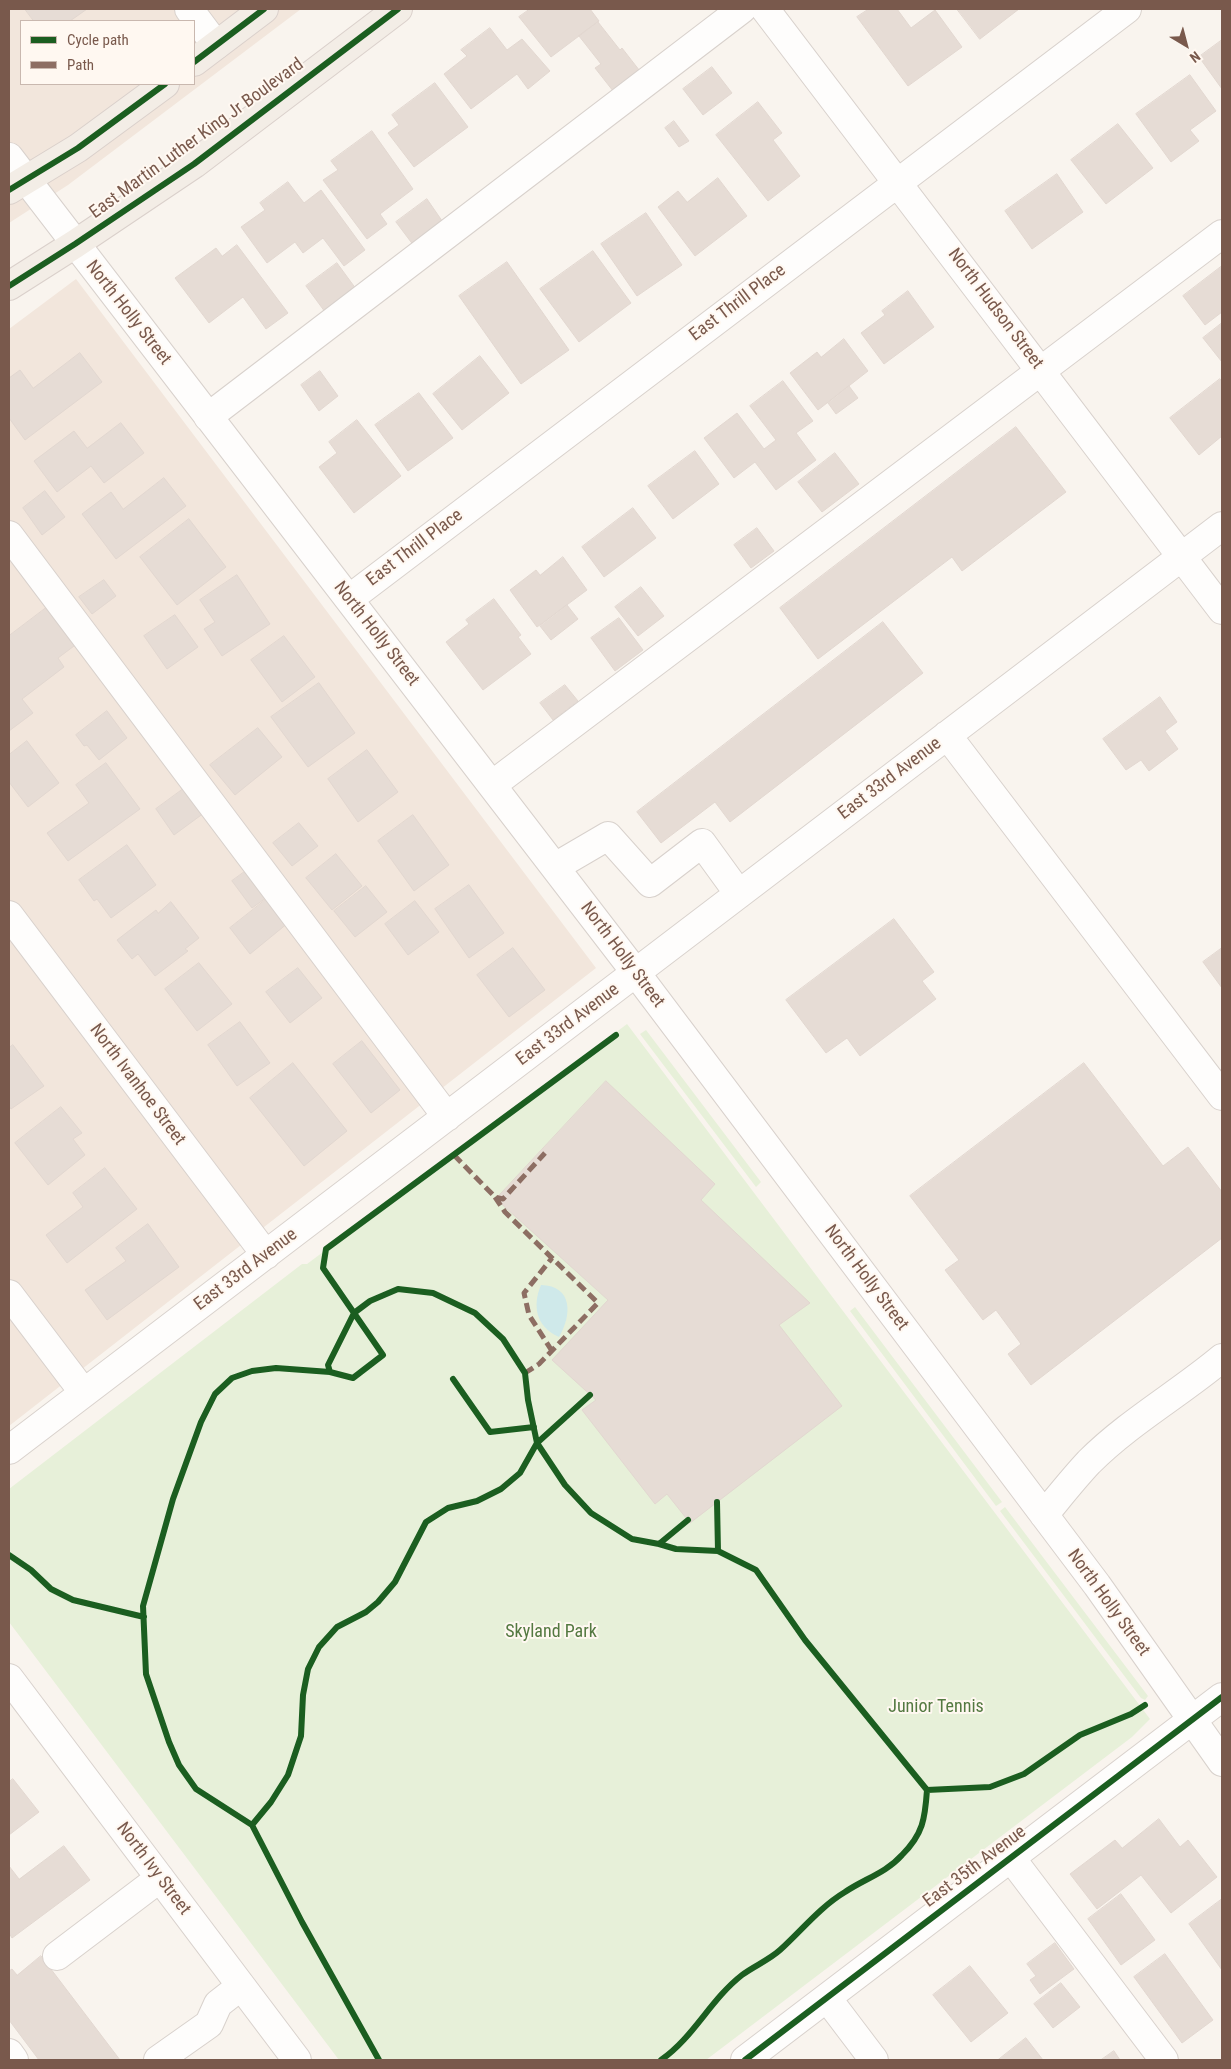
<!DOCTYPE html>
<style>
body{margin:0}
#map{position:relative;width:1231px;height:2069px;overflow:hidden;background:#f9f4ee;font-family:"Roboto Condensed",sans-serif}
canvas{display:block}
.frame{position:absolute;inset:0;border:10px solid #79594c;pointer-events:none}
.legend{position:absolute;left:20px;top:20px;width:175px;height:65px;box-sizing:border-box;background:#fff8f1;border:1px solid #c9b8af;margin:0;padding:6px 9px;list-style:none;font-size:15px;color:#79594c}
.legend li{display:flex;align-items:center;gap:10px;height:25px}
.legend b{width:25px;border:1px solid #c9b8af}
.north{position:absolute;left:1161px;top:20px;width:50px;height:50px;-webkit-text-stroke:4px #fff8f1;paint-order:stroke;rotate:143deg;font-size:14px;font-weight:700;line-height:20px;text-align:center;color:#79594c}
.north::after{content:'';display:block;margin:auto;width:18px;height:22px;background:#79594c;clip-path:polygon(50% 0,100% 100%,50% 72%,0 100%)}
</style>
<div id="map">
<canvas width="1231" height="2069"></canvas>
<div class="frame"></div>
<ul class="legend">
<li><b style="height:6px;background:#1b5e20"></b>Cycle path</li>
<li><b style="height:6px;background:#8d6e63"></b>Path</li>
</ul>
<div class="north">N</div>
</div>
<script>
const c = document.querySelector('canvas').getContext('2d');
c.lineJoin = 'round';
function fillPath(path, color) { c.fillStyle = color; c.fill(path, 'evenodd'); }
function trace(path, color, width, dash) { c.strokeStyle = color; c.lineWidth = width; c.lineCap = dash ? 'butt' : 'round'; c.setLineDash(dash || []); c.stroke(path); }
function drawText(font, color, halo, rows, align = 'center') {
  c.font = font + ' "Roboto Condensed",sans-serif'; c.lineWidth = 4; c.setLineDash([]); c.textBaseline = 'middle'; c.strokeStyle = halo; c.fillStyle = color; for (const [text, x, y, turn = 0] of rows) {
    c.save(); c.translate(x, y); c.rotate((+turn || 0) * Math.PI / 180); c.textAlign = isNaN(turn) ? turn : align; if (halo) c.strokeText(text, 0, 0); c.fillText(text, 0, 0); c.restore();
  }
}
const residential = new Path2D(`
 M 9,9 L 301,9 L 68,185 L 9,223 ZM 21,21 L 194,21 L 194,84 L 21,84 Z
 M 76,279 L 596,968 L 9,1426 L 9,329 Z`);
const green = new Path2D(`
 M 627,1024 L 1150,1719 L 1132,1737 L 706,2060 L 339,2060 L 9,1622 L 9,1489 L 302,1264 L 307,1264 Z
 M 646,1030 L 761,1182 L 756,1187 L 640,1034 Z
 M 855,1307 L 1002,1502 L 996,1506 L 850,1311 Z
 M 1005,1507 L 1148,1696 L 1145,1700 L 1141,1698 L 1000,1511 Z`);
const water = new Path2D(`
 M 541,1285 C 573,1286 572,1315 559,1337 C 536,1327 532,1306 541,1285 Z`);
const building = new Path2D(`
 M 25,9 L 87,9 L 70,21 L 34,21 Z
 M 530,9 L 590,9 L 599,21 L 551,57 L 519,17 Z
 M 869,9 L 897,9 L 911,28 L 935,10 L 962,47 L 908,86 L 857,17 Z
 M 957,9 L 1019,9 L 980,39 Z
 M 598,22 L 620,50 L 622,48 L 643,75 L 617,96 L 595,68 L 601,64 L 579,36 Z
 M 490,28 L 507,50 L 522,39 L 550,71 L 528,89 L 517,74 L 471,109 L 444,74 L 467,56 L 461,50 Z
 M 1222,40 L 1222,89 L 1199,57 Z
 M 712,67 L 732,93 L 703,115 L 683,89 Z
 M 1190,75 L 1216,111 L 1190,130 L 1199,141 L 1171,162 L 1136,114 Z
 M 435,83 L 468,127 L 414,167 L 388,133 L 399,125 L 392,115 Z
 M 758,102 L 782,133 L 773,140 L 800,176 L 768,201 L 716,135 Z
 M 674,121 L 689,141 L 679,147 L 665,128 Z
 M 1118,124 L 1153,168 L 1106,204 L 1071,160 Z
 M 372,131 L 413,189 L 380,214 L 387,224 L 367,239 L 323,180 L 338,170 L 331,161 Z
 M 1057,174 L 1083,212 L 1032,249 L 1005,211 Z
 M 718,178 L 747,216 L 695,256 L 658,207 L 678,191 L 687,202 Z
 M 288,182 L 304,203 L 321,190 L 365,250 L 344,266 L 323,238 L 303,253 L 295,242 L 267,263 L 241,227 L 265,210 L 260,203 Z
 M 427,199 L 447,228 L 417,250 L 396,222 Z
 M 646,213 L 682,265 L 637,296 L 601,244 Z
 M 237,245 L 288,313 L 266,329 L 243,297 L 209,323 L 175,278 L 216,248 L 222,256 Z
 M 593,251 L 631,303 L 579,342 L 540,289 Z
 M 507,262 L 569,350 L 521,384 L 459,296 Z
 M 337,263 L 359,293 L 328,316 L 306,286 Z
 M 1222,266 L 1222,312 L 1205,325 L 1183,296 Z
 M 908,291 L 934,327 L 884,364 L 861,333 L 885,315 L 882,311 Z
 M 1222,323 L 1222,362 L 1203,338 Z
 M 844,339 L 868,371 L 818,410 L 790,373 L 817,352 L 821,357 Z
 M 80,353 L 102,382 L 25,440 L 9,418 L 9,378 L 20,370 L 33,388 Z
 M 480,356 L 509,393 L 462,430 L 433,394 Z
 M 320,371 L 338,396 L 319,411 L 301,385 Z
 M 1220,379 L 1222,382 L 1222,436 L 1199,455 L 1170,418 Z
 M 783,381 L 813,421 L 796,433 L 816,460 L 776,490 L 755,462 L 734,478 L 704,438 L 737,413 L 764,449 L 776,440 L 750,406 Z
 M 849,386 L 858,398 L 836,414 L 828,403 Z
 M 419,393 L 453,438 L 408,471 L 375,425 Z
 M 357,420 L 401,476 L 354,513 L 319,467 L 337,453 L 329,442 Z
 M 121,423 L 144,453 L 104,483 L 91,466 L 57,492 L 34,461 L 74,431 L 87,448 Z
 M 1016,427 L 1066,492 L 962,571 L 952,557 L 818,659 L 780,608 Z
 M 695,451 L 719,484 L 673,519 L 648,486 Z
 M 835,453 L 859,484 L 822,512 L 798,482 Z
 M 164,478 L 186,506 L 116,559 L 82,514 L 111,492 L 123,509 Z
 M 45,491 L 65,517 L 42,535 L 23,508 Z
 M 633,508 L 656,538 L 604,577 L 582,547 Z
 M 189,519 L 226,567 L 177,605 L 140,557 Z
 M 757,528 L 774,551 L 751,568 L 734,545 Z
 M 563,557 L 587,590 L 537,627 L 510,590 L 536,570 L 540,575 Z
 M 237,575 L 270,624 L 222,656 L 204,629 L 215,622 L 200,600 Z
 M 104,580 L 116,596 L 92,614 L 79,597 Z
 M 641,587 L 664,616 L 638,636 L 615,607 Z
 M 494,599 L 521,635 L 518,637 L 531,654 L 483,690 L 446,642 L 469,624 L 466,620 Z
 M 50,605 L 78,643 L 58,658 L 64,667 L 22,699 L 33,713 L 9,731 L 9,636 Z
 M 567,605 L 578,619 L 551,640 L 540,626 Z
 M 175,615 L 198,647 L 167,669 L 144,636 Z
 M 619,618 L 643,650 L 615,671 L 591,638 Z
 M 883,622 L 923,673 L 730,822 L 715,802 L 661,843 L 637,812 Z
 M 284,636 L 315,677 L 282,702 L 251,660 Z
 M 319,683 L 355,733 L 308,767 L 271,717 Z
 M 565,685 L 578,701 L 553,720 L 540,703 Z
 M 1160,697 L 1177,722 L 1165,731 L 1178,749 L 1149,771 L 1141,760 L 1126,770 L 1103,739 Z
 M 107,711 L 127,738 L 99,760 L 87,745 L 84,746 L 76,735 Z
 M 258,728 L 282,757 L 235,795 L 210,765 Z
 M 27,741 L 59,783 L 28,807 L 9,782 L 9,755 Z
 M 367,750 L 398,792 L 358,822 L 328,779 Z
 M 106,763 L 140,809 L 68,861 L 47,833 L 89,803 L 76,785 Z
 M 186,787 L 204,813 L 174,835 L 156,809 Z
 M 413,815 L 449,865 L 414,891 L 378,841 Z
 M 299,823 L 318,846 L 292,866 L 273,843 Z
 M 127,845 L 156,885 L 111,918 L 97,899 L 94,901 L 79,880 Z
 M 336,854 L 362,886 L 332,910 L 306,878 Z
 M 250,868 L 270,895 L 252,908 L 232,881 Z
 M 469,885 L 504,933 L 469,958 L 435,909 Z
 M 366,886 L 387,912 L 355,937 L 334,911 Z
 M 268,898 L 288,923 L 250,954 L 230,928 Z
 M 415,901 L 439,932 L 408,955 L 385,924 Z
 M 171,902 L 199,938 L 185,949 L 188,951 L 155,976 L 138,954 L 132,959 L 117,940 L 156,910 L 158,913 Z
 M 894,919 L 934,972 L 922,981 L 936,999 L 860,1056 L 847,1038 L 826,1053 L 786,1000 Z
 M 513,948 L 545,990 L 509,1017 L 477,975 Z
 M 1222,948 L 1222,988 L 1203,962 Z
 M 199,963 L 232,1004 L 197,1031 L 165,989 Z
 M 298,968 L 322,998 L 290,1023 L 266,992 Z
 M 240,1022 L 270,1063 L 237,1086 L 208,1045 Z
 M 362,1041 L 400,1090 L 371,1113 L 333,1064 Z
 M 13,1045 L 44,1086 L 11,1109 L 9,1106 L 9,1048 Z
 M 293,1063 L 347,1131 L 304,1166 L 250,1098 Z
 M 1084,1063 L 1163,1166 L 1188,1147 L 1222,1192 L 1222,1238 L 1031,1385 L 1008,1354 L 1021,1344 L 996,1310 L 983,1320 L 945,1270 L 959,1260 L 910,1196 Z
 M 606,1081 L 715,1184 L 701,1200 L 810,1303 L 779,1325 L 842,1406 L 690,1523 L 667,1494 L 655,1504 L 582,1410 L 596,1400 L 552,1360 L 608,1300 L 496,1199 Z
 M 61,1107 L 82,1133 L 73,1139 L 85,1155 L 48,1185 L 15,1143 Z
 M 105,1168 L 137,1209 L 67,1263 L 46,1235 L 83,1207 L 73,1193 Z
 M 148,1224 L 179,1267 L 107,1320 L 85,1290 L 126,1261 L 116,1248 Z
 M 13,1779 L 39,1812 L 9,1835 L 9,1782 Z
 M 1159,1819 L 1180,1847 L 1188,1840 L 1217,1877 L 1171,1913 L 1141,1875 L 1097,1909 L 1070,1874 L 1115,1840 L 1122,1848 Z
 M 64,1846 L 90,1880 L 12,1938 L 9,1933 L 9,1866 L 19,1879 Z
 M 1121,1894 L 1155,1940 L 1121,1965 L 1088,1919 Z
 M 1222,1899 L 1222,1970 L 1189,1924 Z
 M 1055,1943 L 1074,1969 L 1040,1994 L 1030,1980 L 1036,1976 L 1027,1964 Z
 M 1165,1954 L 1213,2020 L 1182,2043 L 1134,1977 Z
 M 41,1956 L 120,2060 L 39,2060 L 9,2020 L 9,1971 L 12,1969 L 17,1975 Z
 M 970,1966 L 1008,2013 L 971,2042 L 933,1995 Z
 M 1061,1983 L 1080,2007 L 1053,2028 L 1034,2004 Z
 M 1026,2038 L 1043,2060 L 998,2060 Z
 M 1114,2051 L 1120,2060 L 1101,2060 Z`);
const minor = new Path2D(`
 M 189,9 L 216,45
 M 765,9 L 1222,610
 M 9,157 L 636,973 L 1097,1585 L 1222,1762
 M 208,417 L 742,9
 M 9,535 L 447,1117
 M 349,599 L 1127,9
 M 947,735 L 1222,1096
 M 492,785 L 1222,234
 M 555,867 L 608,836 L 650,883 L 702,843 L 739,894
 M 9,915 L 266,1255
 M 9,1294 L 84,1393
 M 9,1450 L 1222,526
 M 1044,1515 C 1059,1497 1073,1479 1089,1462 C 1129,1422 1179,1394 1222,1358
 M 9,1678 L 297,2060
 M 1011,1858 L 1164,2060
 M 57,1956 L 160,1878
 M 827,1998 L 874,2060
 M 9,2053 L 14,2060
 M 158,2060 L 209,2024 L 218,2004 L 241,1986
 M 745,2060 L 1222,1697`);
const major = new Path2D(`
 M 194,62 L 264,9
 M 9,190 L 78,148 L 165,84
 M 9,286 L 75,244 L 194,164 L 398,9`);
const quiet = new Path2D(`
 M 454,1155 L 495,1197 L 503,1199 L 545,1153
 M 495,1197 L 505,1212 L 598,1303 L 539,1364 L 525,1373
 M 552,1351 L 529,1315 L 524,1293 L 552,1258`);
const cycleway = new Path2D(`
 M 194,62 L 264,9
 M 9,190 L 78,148 L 165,84
 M 9,286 L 75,244 L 194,164 L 398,9
 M 354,1313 L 383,1355 L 353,1378 L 330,1372 L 328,1365 Z
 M 330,1372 L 276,1368 L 252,1371 L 232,1378 L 215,1394 L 201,1422 L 173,1499 L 143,1606 L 146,1674 L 169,1742 L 179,1765 L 196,1789 L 252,1825 L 271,1802 L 288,1775 L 301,1736 L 303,1695 L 308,1669 L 319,1647 L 337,1627 L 366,1612 L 378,1602 L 395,1582 L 426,1522 L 448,1508 L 477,1501 L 501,1489 L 520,1473 L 537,1443 L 528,1400 L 525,1373 L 503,1339 L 475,1313 L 433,1293 L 398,1289 L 370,1301 L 354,1313 L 323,1268 L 326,1249 L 616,1035
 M 453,1379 L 490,1432 L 534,1427
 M 590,1395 L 537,1443 L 565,1485 L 591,1513 L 632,1539 L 659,1544
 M 717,1502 L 718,1551 L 756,1570 L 805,1640 L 927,1790
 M 688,1520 L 659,1544 L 676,1549 L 718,1551
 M 9,1555 L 31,1570 L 51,1589 L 73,1600 L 144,1617
 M 252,1825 L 302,1922 L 379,2060
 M 661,2060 C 694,2037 710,2000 742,1975 C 754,1966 769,1960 780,1950 C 801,1931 820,1907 845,1892 C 864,1879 886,1873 902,1855 C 923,1834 925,1819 927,1790 L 990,1787 L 1024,1774 L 1080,1735 L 1131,1714 L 1145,1705
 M 745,2060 L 1222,1697`);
const streetNames = [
 ["East Martin Luther King Jr Boulevard",197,139,-36],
 ["East Thrill Place",738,303,-37],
 ["North Hudson Street",995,309,53],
 ["North Holly Street",128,313,52],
 ["East Thrill Place",415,548,-37],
 ["North Holly Street",376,634,52],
 ["East 33rd Avenue",890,779,-37],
 ["North Holly Street",622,955,53],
 ["East 33rd Avenue",568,1025,-37],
 ["North Ivanhoe Street",137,1085,53],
 ["East 33rd Avenue",246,1270,-37],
 ["North Holly Street",866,1278,53],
 ["North Holly Street",1108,1603,54],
 ["East 35th Avenue",975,1867,-37],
 ["North Ivy Street",153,1869,53]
];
const parkNames = [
 ["Skyland Park",551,1632],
 ["Junior Tennis",936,1707]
];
fillPath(residential, '#f2e6dc');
fillPath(green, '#e7f0d9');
fillPath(water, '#cfe9ea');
fillPath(building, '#e6dcd5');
trace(building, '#e2d7d0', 1);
trace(minor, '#d8d1cc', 30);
trace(major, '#dad0cb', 30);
trace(minor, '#fefdfc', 28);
trace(major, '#f3ede6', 28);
trace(quiet, '#8d6e63', 5, [10, 5]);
trace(cycleway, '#1b5e20', 6);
drawText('18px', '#79594c', '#fff8f1', streetNames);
drawText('18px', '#547941', '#fff8f1', parkNames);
</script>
